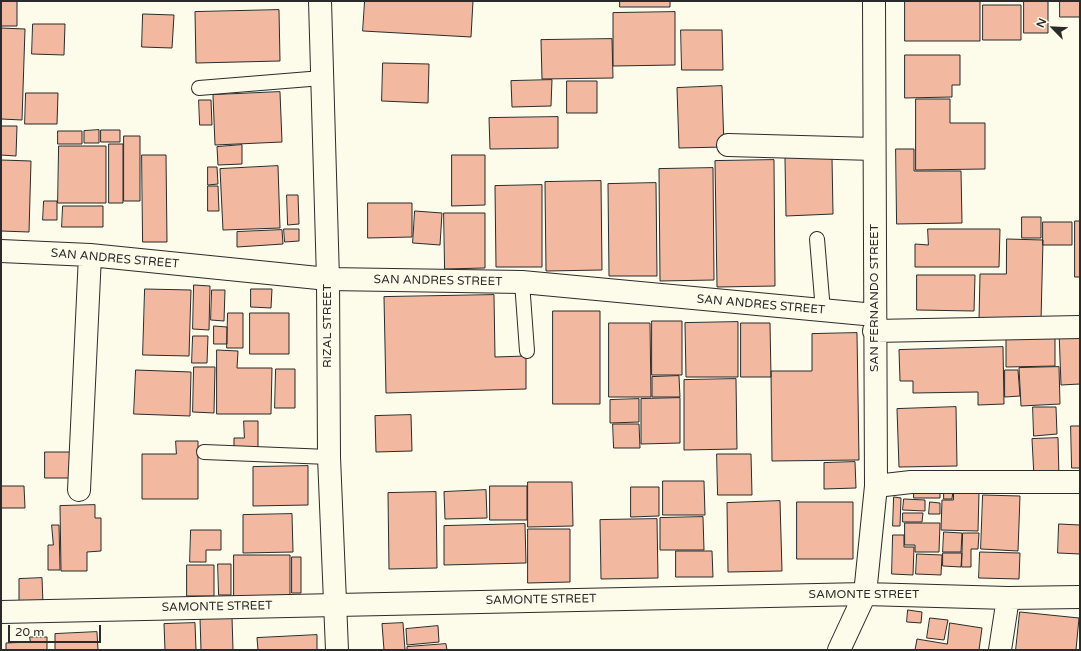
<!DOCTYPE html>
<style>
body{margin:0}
#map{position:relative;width:1081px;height:651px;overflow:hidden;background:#fdfbea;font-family:"Varela Round",sans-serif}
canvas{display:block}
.frame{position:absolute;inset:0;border:2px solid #2b2b2b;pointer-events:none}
.north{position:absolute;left:1033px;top:8px;width:40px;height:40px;-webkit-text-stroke:3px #fdfbea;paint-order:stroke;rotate:294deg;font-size:11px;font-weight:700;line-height:16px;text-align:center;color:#2b2b2b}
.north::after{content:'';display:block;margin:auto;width:14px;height:18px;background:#2b2b2b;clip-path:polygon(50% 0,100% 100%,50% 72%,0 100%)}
.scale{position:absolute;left:8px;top:625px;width:93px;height:18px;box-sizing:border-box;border:2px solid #2b2b2b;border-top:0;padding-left:5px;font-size:12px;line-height:14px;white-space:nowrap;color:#2b2b2b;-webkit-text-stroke:3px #fdfbea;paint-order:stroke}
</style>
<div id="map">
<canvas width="1081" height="651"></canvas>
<div class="frame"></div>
<div class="north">N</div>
<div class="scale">20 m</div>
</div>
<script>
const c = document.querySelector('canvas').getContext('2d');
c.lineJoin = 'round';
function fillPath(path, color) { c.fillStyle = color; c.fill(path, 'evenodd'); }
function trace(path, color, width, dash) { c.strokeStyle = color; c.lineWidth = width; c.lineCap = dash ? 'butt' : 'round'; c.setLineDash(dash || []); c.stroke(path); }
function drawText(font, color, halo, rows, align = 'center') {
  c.font = font + ' "Varela Round",sans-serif'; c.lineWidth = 3; c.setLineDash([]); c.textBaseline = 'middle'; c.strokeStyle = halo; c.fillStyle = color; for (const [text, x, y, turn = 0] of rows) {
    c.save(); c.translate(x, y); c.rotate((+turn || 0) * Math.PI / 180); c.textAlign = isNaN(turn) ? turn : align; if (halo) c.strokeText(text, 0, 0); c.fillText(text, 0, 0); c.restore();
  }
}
const building = new Path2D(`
 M 1,1 L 17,1 L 17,26 L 1,26 Z
 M 365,1 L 473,1 L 471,37 L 363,31 Z
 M 620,1 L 670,1 L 670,7 L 620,7 Z
 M 905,1 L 980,1 L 980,41 L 905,41 Z
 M 1024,1 L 1048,1 L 1048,33 L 1024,33 Z
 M 1060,1 L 1080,1 L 1080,17 L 1060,17 Z
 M 983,5 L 1021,5 L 1021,40 L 983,40 Z
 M 279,10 L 280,61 L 196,63 L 195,12 Z
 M 675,12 L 675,65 L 613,66 L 613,13 Z
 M 143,14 L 174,15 L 172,48 L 142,47 Z
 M 33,24 L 65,24 L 64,55 L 32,54 Z
 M 1,28 L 25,29 L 22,120 L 1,119 Z
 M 681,30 L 722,30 L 723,70 L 682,70 Z
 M 612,39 L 613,78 L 542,79 L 541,40 Z
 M 905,55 L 960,55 L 960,85 L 952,85 L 952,97 L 905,98 Z
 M 383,63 L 429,64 L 428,103 L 382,101 Z
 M 552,80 L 551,106 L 512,107 L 511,81 Z
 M 567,81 L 597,81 L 597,113 L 567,113 Z
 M 722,86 L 724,147 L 679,148 L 677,88 Z
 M 280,92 L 282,142 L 215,145 L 213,95 Z
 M 26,93 L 58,93 L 57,124 L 25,124 Z
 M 916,99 L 950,99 L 950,123 L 985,123 L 985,169 L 916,170 Z
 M 199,100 L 211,100 L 212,125 L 200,125 Z
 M 558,117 L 558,148 L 490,149 L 489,118 Z
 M 1,126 L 17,126 L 16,156 L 1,155 Z
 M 99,130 L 99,143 L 84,143 L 84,131 Z
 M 101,130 L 120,130 L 120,142 L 101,142 Z
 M 58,131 L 82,131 L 82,144 L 58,144 Z
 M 124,136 L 140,136 L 140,201 L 124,201 Z
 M 109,144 L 123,144 L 123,203 L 109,203 Z
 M 242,145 L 242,164 L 218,165 L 217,147 Z
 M 59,146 L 106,146 L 106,203 L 58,203 Z
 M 896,149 L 914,149 L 914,171 L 961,171 L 962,223 L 897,224 Z
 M 142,155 L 166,155 L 167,242 L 143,242 Z
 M 452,155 L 485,155 L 485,205 L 452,206 Z
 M 832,157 L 833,214 L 786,216 L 785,158 Z
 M 1,160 L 31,161 L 29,232 L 1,231 Z
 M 774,160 L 775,286 L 717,287 L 715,161 Z
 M 278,166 L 280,228 L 223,230 L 220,169 Z
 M 208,167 L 217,167 L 218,184 L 208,185 Z
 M 713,168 L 714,280 L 660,281 L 659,169 Z
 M 601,181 L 602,270 L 546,271 L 545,182 Z
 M 656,183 L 657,276 L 609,276 L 608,184 Z
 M 542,185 L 542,267 L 496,267 L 495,186 Z
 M 208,186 L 218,186 L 219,211 L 208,211 Z
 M 287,195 L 298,195 L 299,224 L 288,225 Z
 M 44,201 L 57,201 L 57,220 L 43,220 Z
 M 368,203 L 412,203 L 412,237 L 368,238 Z
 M 63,206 L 103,206 L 103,227 L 62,227 Z
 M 415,211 L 442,213 L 440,245 L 413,243 Z
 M 444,213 L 485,213 L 485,268 L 445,269 Z
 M 1022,217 L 1041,217 L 1041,238 L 1022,238 Z
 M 1075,221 L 1080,221 L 1080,277 L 1075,277 Z
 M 1043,222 L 1072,222 L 1072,245 L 1043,245 Z
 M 284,229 L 299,229 L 299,241 L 285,242 Z
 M 928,229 L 1000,229 L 999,267 L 915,267 L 915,244 L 928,245 Z
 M 282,230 L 283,244 L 237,247 L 237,232 Z
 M 1007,239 L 1043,240 L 1041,320 L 979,320 L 980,274 L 1006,274 Z
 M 917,275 L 975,275 L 974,311 L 917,310 Z
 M 194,285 L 210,286 L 209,330 L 193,329 Z
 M 145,289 L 191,290 L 189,356 L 143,355 Z
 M 251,289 L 272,289 L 271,308 L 251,307 Z
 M 212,290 L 225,290 L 224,321 L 211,320 Z
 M 494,295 L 495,357 L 526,356 L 526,389 L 386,393 L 384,297 Z
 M 553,311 L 600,311 L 600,404 L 553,404 Z
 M 228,313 L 243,313 L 243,348 L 227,348 Z
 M 250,313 L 289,313 L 289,354 L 250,354 Z
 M 652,321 L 682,321 L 682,375 L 652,375 Z
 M 738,322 L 738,377 L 686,377 L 685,323 Z
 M 609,323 L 650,323 L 651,397 L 609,397 Z
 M 741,323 L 770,323 L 771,377 L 741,377 Z
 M 214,326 L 227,327 L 227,344 L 214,344 Z
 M 1080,330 L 1080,384 L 1061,385 L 1059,331 Z
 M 1055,331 L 1055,366 L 1006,367 L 1006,333 Z
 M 857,333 L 859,460 L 772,461 L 771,371 L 812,371 L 812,334 Z
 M 193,336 L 208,336 L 207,363 L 192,363 Z
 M 1003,347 L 1004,404 L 978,405 L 978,392 L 913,393 L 913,381 L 900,381 L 899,350 Z
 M 217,350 L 238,351 L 237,368 L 272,368 L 271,414 L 217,414 Z
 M 194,367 L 215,367 L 214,413 L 193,412 Z
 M 1059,367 L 1060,404 L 1021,406 L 1019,368 Z
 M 276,369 L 295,369 L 295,408 L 275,408 Z
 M 136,370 L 191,372 L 190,416 L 134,414 Z
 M 1005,370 L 1018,370 L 1020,396 L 1005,397 Z
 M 679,376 L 680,397 L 652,397 L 652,377 Z
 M 736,379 L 737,449 L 684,450 L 684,380 Z
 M 680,398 L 680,443 L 641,444 L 641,399 Z
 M 639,399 L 639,422 L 610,423 L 610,400 Z
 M 956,407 L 957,466 L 899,467 L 897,409 Z
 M 1033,407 L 1056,407 L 1057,434 L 1034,436 Z
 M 411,415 L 412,451 L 376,452 L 375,416 Z
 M 244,421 L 258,421 L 258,449 L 234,450 L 234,438 L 244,438 Z
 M 613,424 L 639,424 L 640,448 L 614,448 Z
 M 1071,426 L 1080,426 L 1080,468 L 1072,468 Z
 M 1058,438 L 1059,477 L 1034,477 L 1032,439 Z
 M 176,441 L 198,441 L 198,499 L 142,499 L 142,454 L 176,454 Z
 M 45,452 L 70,452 L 70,478 L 45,478 Z
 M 717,454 L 751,454 L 752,495 L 718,495 Z
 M 855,462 L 856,488 L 824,489 L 824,463 Z
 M 308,466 L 308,505 L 253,506 L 253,467 Z
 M 663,481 L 704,481 L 705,515 L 663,515 Z
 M 528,482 L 572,482 L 573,526 L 528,527 Z
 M 1,486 L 24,486 L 25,508 L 1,508 Z
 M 490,486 L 527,486 L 527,520 L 490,520 Z
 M 631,487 L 659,487 L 659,516 L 631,517 Z
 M 914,487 L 940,487 L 940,498 L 914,498 Z
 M 486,490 L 487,518 L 445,519 L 444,492 Z
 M 944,490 L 953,491 L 952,499 L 944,499 Z
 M 954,491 L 979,492 L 978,531 L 941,530 L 942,500 L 953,500 Z
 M 436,492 L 437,568 L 389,569 L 388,493 Z
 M 983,495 L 1020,496 L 1018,551 L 981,549 Z
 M 894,497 L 901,498 L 900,526 L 893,526 Z
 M 904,499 L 925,500 L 925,511 L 903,510 Z
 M 780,501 L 782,571 L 728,572 L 727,503 Z
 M 797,502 L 853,502 L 853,559 L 797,559 Z
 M 930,502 L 940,503 L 940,514 L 929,514 Z
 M 95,505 L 95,518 L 101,518 L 101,551 L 87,552 L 87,571 L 61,571 L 60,506 Z
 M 903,513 L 923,513 L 922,522 L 903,522 Z
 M 292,514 L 293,552 L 243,553 L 243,515 Z
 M 703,517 L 704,550 L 660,550 L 660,518 Z
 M 657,519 L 658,578 L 601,579 L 600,520 Z
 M 905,523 L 940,523 L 939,552 L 915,552 L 915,545 L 905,545 Z
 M 525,524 L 526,563 L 444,565 L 444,526 Z
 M 1059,524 L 1080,525 L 1080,554 L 1058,553 Z
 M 52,525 L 59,525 L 60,570 L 48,570 L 48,545 L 53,545 Z
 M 528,529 L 570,529 L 570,582 L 528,583 Z
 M 191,530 L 221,530 L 221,550 L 206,550 L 206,562 L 190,562 Z
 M 944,532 L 962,533 L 961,552 L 943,552 Z
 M 963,533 L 979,533 L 978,549 L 971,549 L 971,567 L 962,567 Z
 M 893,535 L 904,535 L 904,547 L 914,547 L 913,575 L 892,574 Z
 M 676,551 L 712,551 L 713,577 L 676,577 Z
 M 980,552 L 1020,553 L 1019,579 L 979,578 Z
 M 943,553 L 962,553 L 961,567 L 943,566 Z
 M 917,554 L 942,555 L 941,575 L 916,574 Z
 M 234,555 L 290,555 L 290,598 L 234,598 Z
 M 292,557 L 301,557 L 301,593 L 292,593 Z
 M 218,564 L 231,564 L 231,595 L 219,595 Z
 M 187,565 L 214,565 L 214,596 L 187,596 Z
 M 42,578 L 43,604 L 19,605 L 19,579 Z
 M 908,610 L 922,612 L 921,623 L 907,622 Z
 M 1020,612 L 1079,618 L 1076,650 L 1016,650 Z
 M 232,617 L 233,650 L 201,650 L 200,618 Z
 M 930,618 L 948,620 L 944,640 L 927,638 Z
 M 195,623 L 196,650 L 165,650 L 164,624 Z
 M 403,623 L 405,650 L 384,650 L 382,624 Z
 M 950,623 L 982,628 L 979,650 L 915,650 L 917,639 L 947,644 Z
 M 438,626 L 439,642 L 407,645 L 406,629 Z
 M 97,632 L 98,650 L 55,650 L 55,634 Z
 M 317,635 L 317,650 L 258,650 L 257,638 Z
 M 30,637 L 47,637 L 47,650 L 6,650 L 6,643 L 30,642 Z
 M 446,644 L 447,650 L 407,650 L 407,647 Z`);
const lane = new Path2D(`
 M 199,88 L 322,78
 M 817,239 L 823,311
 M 522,282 L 527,351
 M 204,452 L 329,457`);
const street = new Path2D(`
 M 728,145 L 874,149
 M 1,251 L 90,255 L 328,279 L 522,282 L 875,315
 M 874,331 L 1080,327
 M 876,486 L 911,482 L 1080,482
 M 79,490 L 90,255
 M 1,612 L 865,594 L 1008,598 L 1080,597
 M 839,650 L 865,594 L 876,486 L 874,1
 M 1000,650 L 1008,598`);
const primary = new Path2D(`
 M 320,1 L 328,279 L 329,457 L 337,650`);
const streetNames = [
 ["SAN ANDRES STREET",115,259,5],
 ["SAN ANDRES STREET",438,281,1],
 ["SAN FERNANDO STREET",875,298,-90],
 ["SAN ANDRES STREET",761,305,5],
 ["RIZAL STREET",328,326,-90],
 ["SAMONTE STREET",864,595],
 ["SAMONTE STREET",541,600,-1],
 ["SAMONTE STREET",217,607,-1]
];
fillPath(building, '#f2b8a0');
trace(building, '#2b2b2b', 1);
trace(lane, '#2b2b2b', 16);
trace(street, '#2b2b2b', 24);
trace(primary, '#2b2b2b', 24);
trace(lane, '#fdfbea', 14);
trace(street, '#fdfbea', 22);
trace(primary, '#fdfbea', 22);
drawText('12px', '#2b2b2b', '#fdfbea', streetNames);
</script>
